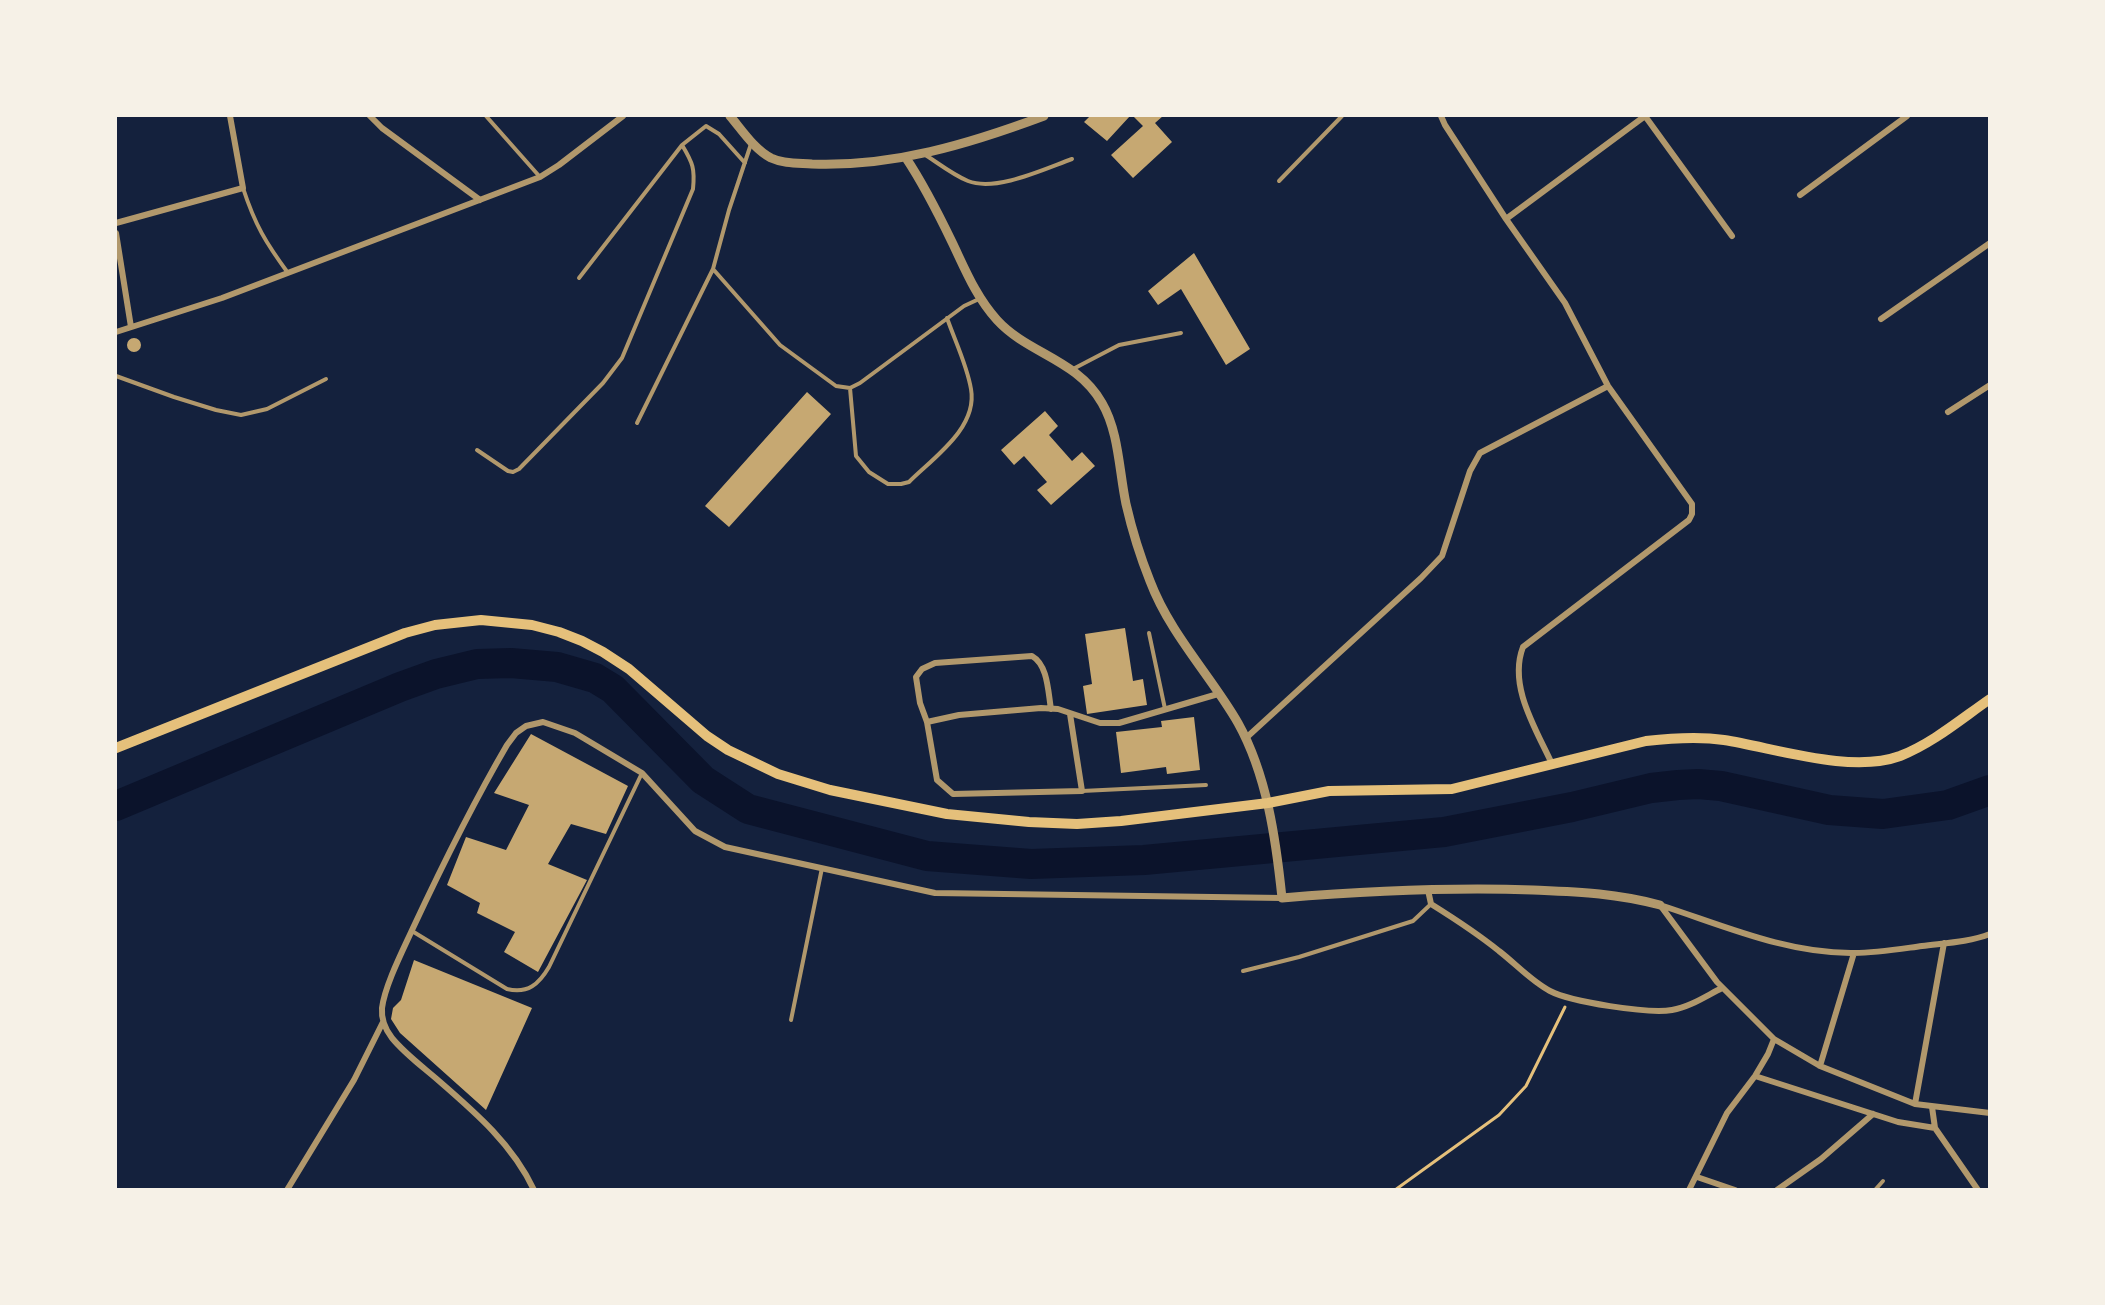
<!DOCTYPE html>
<style>
body{margin:0}
#map{position:relative;width:2105px;height:1305px;overflow:hidden;background:#14213d;font-family:"Source Sans 3",sans-serif}
canvas{display:block}
.frame{position:absolute;inset:0;border:117px solid #f6f1e7;pointer-events:none}
</style>
<div id="map">
<canvas width="2105" height="1305"></canvas>
<div class="frame"></div>
</div>
<script>
const c = document.querySelector('canvas').getContext('2d');
c.lineJoin = 'round';
function trace(path, color, width, dash) { c.strokeStyle = color; c.lineWidth = width; c.lineCap = dash ? 'butt' : 'round'; c.setLineDash(dash || []); c.stroke(path); }
function fillPath(path, color) { c.fillStyle = color; c.fill(path, 'evenodd'); }
const river = new Path2D(`
 M 116,806 L 400,687 L 436,674 L 477,664 L 511,663 L 557,667 L 595,678 L 613,689 L 703,780 L 748,809 L 927,856 L 1031,864 L 1144,860 L 1444,832 L 1572,807 L 1651,788 L 1678,785 L 1698,784 L 1721,786 L 1829,810 L 1883,814 L 1948,805 L 1990,790`);
const building = new Path2D(`
 M 1090,116 L 1130,116 L 1107,141 L 1084,122 Z
 M 1133,116 L 1163,116 L 1155,123 L 1172,142 L 1133,178 L 1111,155 L 1143,126 Z
 M 1194,253 L 1250,349 L 1226,365 L 1181,289 L 1158,305 L 1148,291 Z
 M127 345a7 7 0 1 1 14 0a7 7 0 1 1-14 0Z
 M 807,392 L 831,414 L 729,527 L 705,506 Z
 M 1045,411 L 1058,426 L 1049,435 L 1072,461 L 1082,452 L 1095,466 L 1051,505 L 1037,490 L 1047,482 L 1024,456 L 1014,465 L 1001,450 Z
 M 1125,628 L 1133,681 L 1143,679 L 1147,705 L 1087,714 L 1083,686 L 1092,684 L 1085,634 Z
 M 1194,717 L 1200,770 L 1167,774 L 1166,767 L 1121,773 L 1116,732 L 1162,727 L 1161,721 Z
 M 531,734 L 628,786 L 606,834 L 571,824 L 548,864 L 587,880 L 538,972 L 504,952 L 515,932 L 477,913 L 480,903 L 447,885 L 466,837 L 506,850 L 529,805 L 494,793 Z
 M 414,960 L 532,1008 L 486,1110 L 400,1033 L 391,1019 L 393,1008 L 401,1000 Z`);
const path = new Path2D(`
 M 1395,1190 L 1499,1115 L 1526,1086 L 1565,1007`);
const service = new Path2D(`
 M 486,116 L 540,177
 M 751,144 L 729,210 L 713,269 L 780,345 L 836,386 L 850,388 L 860,383 L 964,306 L 979,299
 M 924,154 C 938,163 953,175 968,181 C 996,192 1044,169 1072,159
 M 1279,181 L 1342,116
 M 243,188 C 255,225 266,243 288,273
 M 579,278 L 682,145
 M 1073,369 L 1119,345 L 1181,333
 M 116,376 L 174,397 L 216,410 L 241,415 L 267,409 L 326,379
 M 850,388 L 856,456 L 869,472 L 888,484 L 901,484 L 909,482 C 933,458 978,428 971,389 C 967,365 955,341 947,318
 M 637,423 L 713,269
 M 477,450 L 508,471 L 513,472 L 519,469 L 603,383 L 622,358 L 693,189 C 695,169 693,163 682,145 L 706,126 L 719,134 L 745,163
 M 1149,633 L 1165,709
 M 1082,791 L 1206,785
 M 412,931 L 507,989 C 528,994 539,984 549,967 L 642,773
 M 1243,971 L 1299,957 L 1413,921 L 1431,904
 M 791,1020 L 822,868
 M 1875,1190 L 1883,1181`);
const minor = new Path2D(`
 M 370,116 L 382,128 L 480,200
 M 1441,116 L 1445,125 L 1506,219 L 1565,303 L 1608,386 L 1692,504 L 1692,514 L 1689,520 L 1523,647 C 1508,686 1536,729 1552,764
 M 1645,116 L 1732,236
 M 1800,195 L 1907,116
 M 1506,219 L 1645,116
 M 116,223 L 243,188 L 230,116
 M 116,233 L 131,327
 M 1881,319 L 1990,243
 M 116,332 L 222,298 L 540,177 L 559,165 L 623,116
 M 1948,412 L 1990,385
 M 1051,709 C 1048,692 1048,665 1032,656 L 935,663 L 922,669 L 916,677 L 920,703 L 927,722 L 959,715 L 1041,708 L 1058,709 L 1100,723 L 1119,723 L 1218,694
 M 927,722 L 937,780 L 953,794 L 1082,791 L 1070,714
 M 1246,738 L 1421,578 L 1442,556 L 1470,471 L 1480,453 L 1608,386
 M 1428,890 L 1431,904 C 1455,919 1478,934 1499,951 C 1516,964 1531,981 1550,991 C 1571,1002 1648,1014 1672,1010 C 1690,1007 1706,996 1722,988
 M 1660,905 L 1717,982 L 1774,1039 L 1820,1066 L 1915,1104 L 1990,1113
 M 1660,905 C 1722,925 1787,954 1854,953 C 1877,953 1900,949 1922,946 C 1945,943 1969,942 1990,934
 M 1820,1066 L 1854,953
 M 1755,1076 L 1898,1122 L 1935,1128
 M 1915,1104 L 1944,943
 M 1932,1107 L 1935,1128 L 1978,1190
 M 1697,1177 L 1735,1190
 M 287,1190 L 354,1080 L 383,1022
 M 534,1190 C 513,1145 476,1113 439,1081 C 423,1067 405,1054 392,1038 C 385,1029 381,1020 382,1008 C 385,985 403,950 413,928 C 442,866 472,805 507,745 L 516,733 L 526,726 L 543,722 L 575,733 L 642,773 L 695,831 L 725,847 L 935,893 L 1282,898
 M 1689,1190 L 1727,1113 L 1755,1076 L 1768,1054 L 1774,1039
 M 1777,1190 L 1821,1159 L 1873,1114`);
const tertiary = new Path2D(`
 M 730,116 C 742,130 754,149 771,158 C 784,164 798,163 812,164 C 893,167 969,144 1044,116
 M 906,158 C 924,185 938,213 952,242 C 965,269 976,297 997,320 C 1028,354 1077,359 1102,403 C 1119,432 1119,471 1126,504 C 1132,530 1140,556 1150,581 C 1170,634 1211,676 1238,723 C 1267,775 1276,840 1282,898 C 1366,891 1449,887 1533,890 C 1579,892 1614,893 1660,905`);
const secondary = new Path2D(`
 M 116,748 L 405,633 L 435,625 L 481,620 L 532,625 L 559,632 L 582,641 L 603,652 L 629,669 L 707,736 L 728,750 L 778,774 L 830,790 L 947,814 L 1029,822 L 1077,824 L 1121,821 L 1268,803 L 1329,791 L 1452,789 L 1646,741 C 1672,738 1698,736 1724,740 C 1775,748 1851,774 1900,756 C 1933,743 1961,719 1990,699`);
trace(river, '#0b132b', 30);
fillPath(building, '#c6a872');
trace(path, '#e5c07b', 3);
trace(service, '#b1986c', 4);
trace(minor, '#b1986c', 6);
trace(tertiary, '#b1986c', 9);
trace(secondary, '#e5c07b', 10);
</script>
